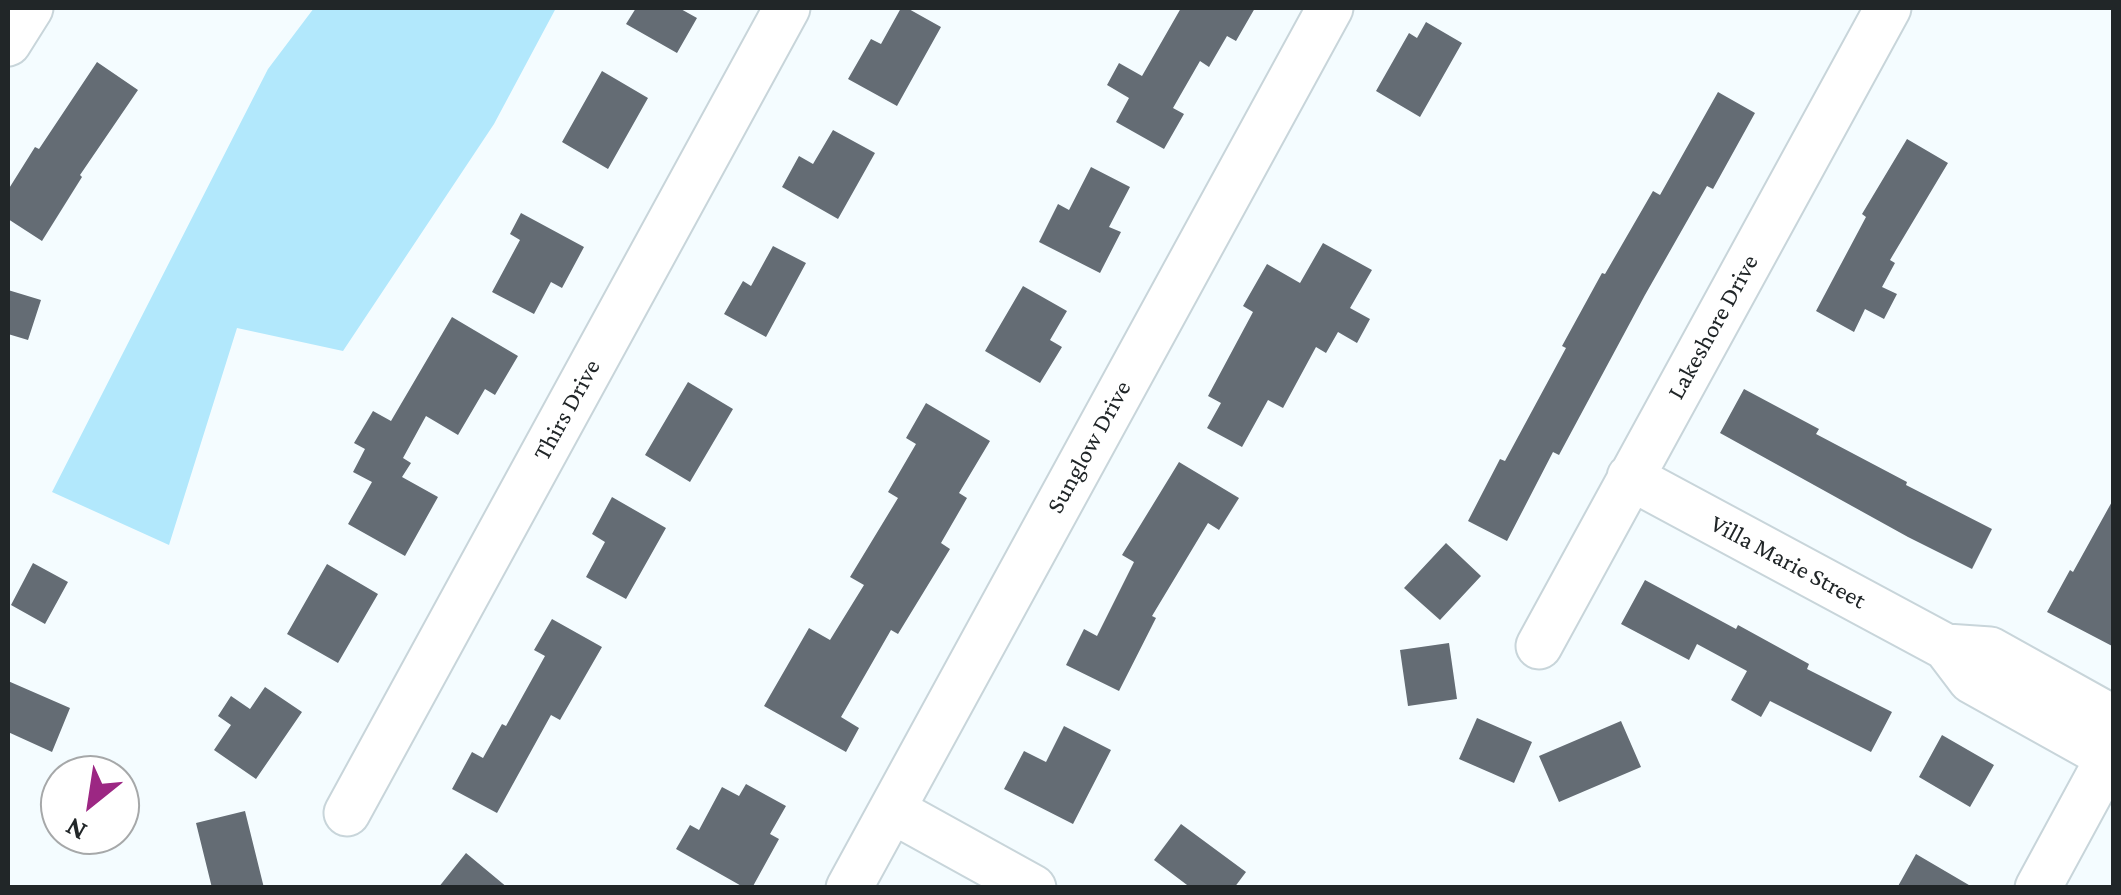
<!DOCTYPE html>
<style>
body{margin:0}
#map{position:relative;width:2121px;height:895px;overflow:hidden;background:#f4fcff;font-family:"Crimson Pro",serif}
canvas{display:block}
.frame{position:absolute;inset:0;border:10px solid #212628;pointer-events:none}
.north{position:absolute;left:40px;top:755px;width:100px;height:100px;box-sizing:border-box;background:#fff;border:2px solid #a6a8a9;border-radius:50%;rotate:210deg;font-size:28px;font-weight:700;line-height:40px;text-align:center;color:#212628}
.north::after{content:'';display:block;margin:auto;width:35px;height:45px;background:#9c2783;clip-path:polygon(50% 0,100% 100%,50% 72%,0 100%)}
</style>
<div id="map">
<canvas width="2121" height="895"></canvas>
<div class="frame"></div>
<div class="north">N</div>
</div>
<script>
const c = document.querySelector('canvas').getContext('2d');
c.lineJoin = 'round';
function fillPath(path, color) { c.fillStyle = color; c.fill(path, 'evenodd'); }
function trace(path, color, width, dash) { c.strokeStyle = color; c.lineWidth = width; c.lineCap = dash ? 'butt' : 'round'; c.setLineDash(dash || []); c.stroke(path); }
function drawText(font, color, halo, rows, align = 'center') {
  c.font = font + ' "Crimson Pro",serif'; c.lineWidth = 10; c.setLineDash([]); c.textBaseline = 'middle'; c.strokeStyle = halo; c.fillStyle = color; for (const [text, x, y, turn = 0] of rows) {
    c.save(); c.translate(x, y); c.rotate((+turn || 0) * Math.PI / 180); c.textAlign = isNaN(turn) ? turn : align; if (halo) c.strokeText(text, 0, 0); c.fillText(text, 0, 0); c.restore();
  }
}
const green = new Path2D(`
 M 314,8 L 556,8 L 494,124 L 343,351 L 237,328 L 169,545 L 52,492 L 268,69 Z`);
const building = new Path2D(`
 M 636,8 L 679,8 L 697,18 L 677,53 L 626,24 Z
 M 901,8 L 907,8 L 941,27 L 897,106 L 848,79 L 871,39 L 881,44 Z
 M 1181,8 L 1255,8 L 1236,41 L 1227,36 L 1209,67 L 1200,61 L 1173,108 L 1184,114 L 1164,149 L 1116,122 L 1129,98 L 1107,85 L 1119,63 L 1142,76 Z
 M 1426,22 L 1462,43 L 1420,117 L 1376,91 L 1409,33 L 1417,38 Z
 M 97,62 L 138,90 L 80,175 L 82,177 L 42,241 L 8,219 L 8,190 L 35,147 L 39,149 Z
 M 602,71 L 648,98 L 608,169 L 562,142 Z
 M 1718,92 L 1755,113 L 1713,189 L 1707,186 L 1645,295 L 1559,455 L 1553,452 L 1507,541 L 1468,521 L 1500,459 L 1505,461 L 1566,348 L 1562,346 L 1602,273 L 1605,274 L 1653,191 L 1660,195 Z
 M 833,130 L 875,153 L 838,219 L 782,187 L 799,156 L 813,164 Z
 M 1907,139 L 1948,163 L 1890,260 L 1895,263 L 1882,287 L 1897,294 L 1884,319 L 1865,309 L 1854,332 L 1816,311 L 1866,217 L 1862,214 Z
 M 1091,167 L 1130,187 L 1109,227 L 1121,232 L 1100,273 L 1039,242 L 1058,204 L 1069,210 Z
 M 521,213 L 584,247 L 562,288 L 551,282 L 534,314 L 492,292 L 520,240 L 510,234 Z
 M 1323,243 L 1372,270 L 1350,308 L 1370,319 L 1357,343 L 1338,332 L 1326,353 L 1316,347 L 1283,408 L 1268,400 L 1242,447 L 1207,428 L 1221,403 L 1208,396 L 1253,312 L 1243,306 L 1267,264 L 1300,283 Z
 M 773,246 L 806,263 L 766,337 L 724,314 L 743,281 L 751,286 Z
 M 1023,286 L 1067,311 L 1050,340 L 1062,347 L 1040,383 L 985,351 Z
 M 8,290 L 41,300 L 28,340 L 8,334 Z
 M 452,317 L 518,356 L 495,395 L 485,389 L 458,435 L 426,416 L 403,458 L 411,463 L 402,477 L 438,497 L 405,556 L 348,524 L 372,482 L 353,472 L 365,449 L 354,443 L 373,411 L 391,421 Z
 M 688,382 L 733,409 L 690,482 L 645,455 Z
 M 1744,389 L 1819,429 L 1816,434 L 1907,482 L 1906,485 L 1992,529 L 1972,569 L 1908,537 L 1720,433 Z
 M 926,403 L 990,441 L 959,493 L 967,498 L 941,543 L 950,549 L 898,634 L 891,630 L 841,717 L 859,728 L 846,752 L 764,706 L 809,628 L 830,640 L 864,585 L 850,577 L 898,498 L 888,492 L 916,444 L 906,438 Z
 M 1179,462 L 1239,498 L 1219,530 L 1208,523 L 1152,616 L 1156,618 L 1119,691 L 1066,665 L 1084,629 L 1097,636 L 1134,562 L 1122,555 Z
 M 612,497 L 666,528 L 626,599 L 586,577 L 605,542 L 592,534 Z
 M 2114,498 L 2114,647 L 2047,612 L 2070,570 L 2073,572 Z
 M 1446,543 L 1481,576 L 1440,620 L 1404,588 Z
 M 33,563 L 68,582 L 45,624 L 11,605 Z
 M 327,564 L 378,594 L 338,663 L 287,634 Z
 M 1645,580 L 1736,629 L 1738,625 L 1809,664 L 1807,669 L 1892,712 L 1871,752 L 1770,701 L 1761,717 L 1731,700 L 1747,671 L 1697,644 L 1689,660 L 1621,624 Z
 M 552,619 L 602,647 L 560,720 L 551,715 L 497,813 L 452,789 L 472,752 L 483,758 L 502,724 L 506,726 L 545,656 L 534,650 Z
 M 1449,643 L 1457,699 L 1408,706 L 1400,650 Z
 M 8,681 L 70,708 L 52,752 L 8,732 Z
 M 265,687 L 302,712 L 256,779 L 214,750 L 231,725 L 218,716 L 231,696 L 250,709 Z
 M 1477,718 L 1532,742 L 1514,783 L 1459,759 Z
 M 1621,721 L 1641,767 L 1559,802 L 1539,756 Z
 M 1064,726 L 1111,750 L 1073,824 L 1004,789 L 1024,751 L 1046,762 Z
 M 1942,735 L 1994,765 L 1970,807 L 1919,777 Z
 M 746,784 L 786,806 L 770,834 L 779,839 L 752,888 L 745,888 L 676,849 L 690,825 L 699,830 L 722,787 L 739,796 Z
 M 245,811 L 264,888 L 212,888 L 196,823 Z
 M 1181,824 L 1246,872 L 1234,888 L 1191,888 L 1154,860 Z
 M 466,853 L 508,888 L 438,888 Z
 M 1916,854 L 1974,888 L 1897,888 Z`);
const minor = new Path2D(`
 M 8,43 L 30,8
 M 1630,477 L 1946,647 L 1971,680 L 2109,757
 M 1539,646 L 1888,8
 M 1946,647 L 1990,650 L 2114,719
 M 892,810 L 1033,888
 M 347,813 L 787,8
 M 849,888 L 1330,8
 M 2038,888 L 2114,748`);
const streetNames = [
 ["Lakeshore Drive",1713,327,-61],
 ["Thirs Drive",567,410,-61],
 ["Sunglow Drive",1089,447,-61],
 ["Villa Marie Street",1788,562,28]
];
fillPath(green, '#b2e8fc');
fillPath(building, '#646c74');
trace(minor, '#c8d5da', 49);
trace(minor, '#fff', 45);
drawText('25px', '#212628', '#fff', streetNames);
</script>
